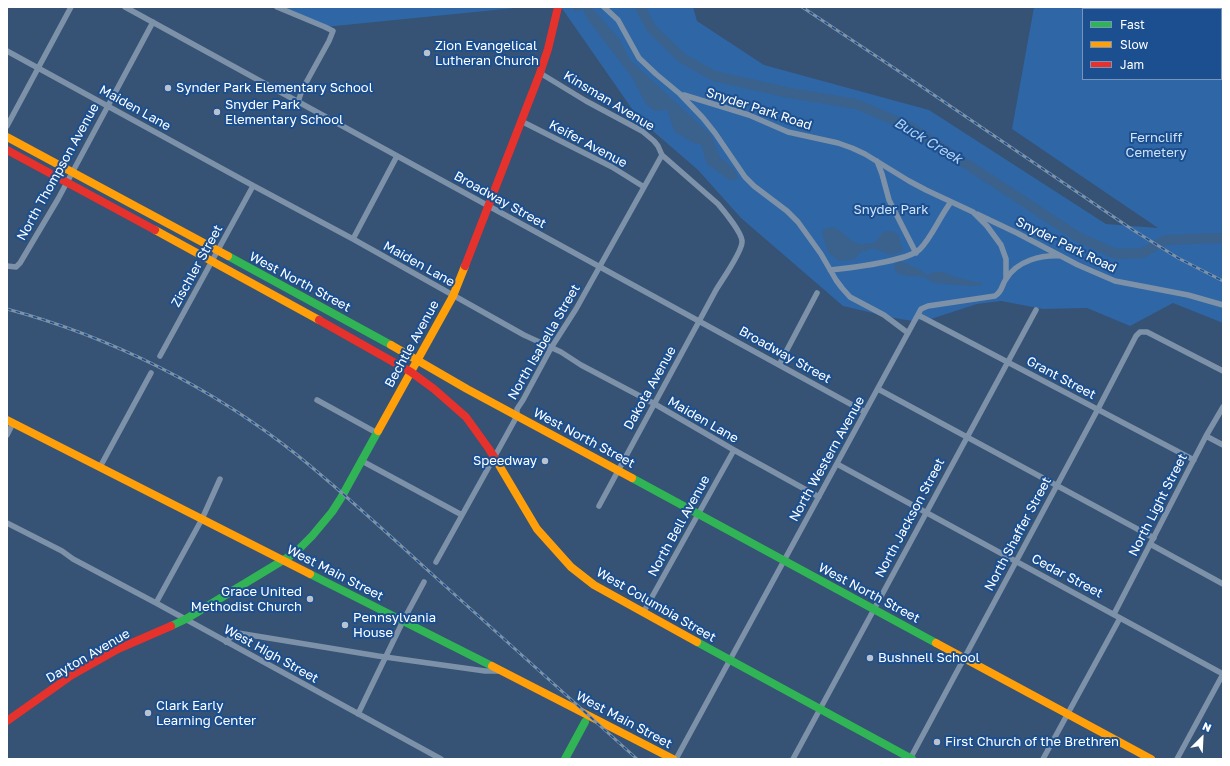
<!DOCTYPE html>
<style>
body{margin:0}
#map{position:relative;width:1230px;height:766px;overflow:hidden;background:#365274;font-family:"Golos Text",sans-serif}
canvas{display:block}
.frame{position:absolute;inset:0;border:8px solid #fff;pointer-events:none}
.legend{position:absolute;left:1082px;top:8px;width:140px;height:72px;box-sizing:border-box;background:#1b4f8f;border:1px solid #7695bc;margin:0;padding:5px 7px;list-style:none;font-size:12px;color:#fff}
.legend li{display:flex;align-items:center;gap:8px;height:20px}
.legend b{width:20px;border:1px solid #7695bc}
.north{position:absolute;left:1182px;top:718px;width:40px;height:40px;-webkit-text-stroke:3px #1b4f8f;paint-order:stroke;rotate:24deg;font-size:11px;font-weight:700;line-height:16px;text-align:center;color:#fff}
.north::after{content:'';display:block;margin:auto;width:14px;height:18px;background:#fff;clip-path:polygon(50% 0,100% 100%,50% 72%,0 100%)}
</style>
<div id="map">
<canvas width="1230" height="766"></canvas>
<div class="frame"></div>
<ul class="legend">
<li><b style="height:5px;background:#30b455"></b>Fast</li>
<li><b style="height:5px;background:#ff9f0a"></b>Slow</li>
<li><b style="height:5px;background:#e5322d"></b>Jam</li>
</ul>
<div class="north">N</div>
</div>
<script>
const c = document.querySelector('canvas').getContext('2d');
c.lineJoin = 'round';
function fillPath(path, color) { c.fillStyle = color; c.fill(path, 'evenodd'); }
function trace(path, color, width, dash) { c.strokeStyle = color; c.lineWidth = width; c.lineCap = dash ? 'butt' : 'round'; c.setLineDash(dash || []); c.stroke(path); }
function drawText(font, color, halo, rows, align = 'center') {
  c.font = font + ' "Golos Text",sans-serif'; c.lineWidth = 4; c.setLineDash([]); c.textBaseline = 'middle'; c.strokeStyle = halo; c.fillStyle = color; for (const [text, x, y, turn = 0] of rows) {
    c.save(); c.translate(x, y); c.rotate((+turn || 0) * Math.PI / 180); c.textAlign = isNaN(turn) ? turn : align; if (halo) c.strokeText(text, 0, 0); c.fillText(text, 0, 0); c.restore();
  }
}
const green = new Path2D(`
 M 278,7 L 525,7 L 325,27 Z
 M 561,7 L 693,7 L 697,21 L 764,65 L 929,110 L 1106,224 L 1158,228 L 1012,129 L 1034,7 L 1223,7 L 1223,323 L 1173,303 L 1130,326 L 1087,308 L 1043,309 L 1001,301 L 977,304 L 931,319 L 913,321 L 894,318 L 843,306 L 741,218 L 698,170 L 639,119 ZM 1083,9 L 1221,9 L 1221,79 L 1083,79 Z`);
const water = new Path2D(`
 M 572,7 L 591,7 L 596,12 L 620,40 L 630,60 L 711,135 L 720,157 L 733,168 L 738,178 L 731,181 L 707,164 L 701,144 L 696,144 L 675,132 L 667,110 L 655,111 L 646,104 L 632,77 L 588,20 L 583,9 L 575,12 Z
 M 833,227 C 843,231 849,242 860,244 C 865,245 871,243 876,242 L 883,232 L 892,231 L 898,234 L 903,251 L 891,255 L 873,248 L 859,253 L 855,259 L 839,261 L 828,252 L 822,233 L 824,229 Z
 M 899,262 C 908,263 920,269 927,275 L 934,272 L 943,272 L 952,276 L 975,282 L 981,282 L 983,285 L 969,286 L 934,283 L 926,278 L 921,277 L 917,275 L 914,277 L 898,274 L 895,270 L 894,265 Z`);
const river = new Path2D(`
 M 640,7 L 651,28 L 682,58 L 714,76 L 790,93 L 856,104 L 910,127 L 1078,237 L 1116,254 L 1143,253 L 1165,240 L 1223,238`);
const street = new Path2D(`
 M 125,7 L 865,412
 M 277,7 L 325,27 L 333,31 L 329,41 L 302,90 L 298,102
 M 604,7 L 618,20 L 639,58 L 656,74 L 680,94 L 703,118 L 715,133 L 745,177 L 754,186 L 787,211 L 798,222 L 821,254 L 836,280 L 842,288 L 850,297 L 884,315 L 908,333
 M 7,51 L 252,185 L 353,239 L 524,335 L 561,352 L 581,365 L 653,403 L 734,450 L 819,497
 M 540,73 L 586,101 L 642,131 L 654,141 L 658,146 L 662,155 L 718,204 C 724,211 743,234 742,242 C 742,252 722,280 716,290 C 677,362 638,434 599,506
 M 684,95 L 749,115 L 788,132 L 838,143 L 852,148 L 865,154 L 909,181 L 926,190 L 973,212 L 987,226 L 1001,245 L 1006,259 L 1006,279
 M 521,121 L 612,167 L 644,187
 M 7,126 L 71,7
 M 877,161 L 882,174 L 889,200 L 916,253
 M 977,214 L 1017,233 L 1078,265 L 1115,281 L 1188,295 L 1223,305
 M 353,239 L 397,156
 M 7,266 L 16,267 L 20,263 L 58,199 L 153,22
 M 830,270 C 849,268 908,261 920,249 C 932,237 940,216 951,202
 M 918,315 L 1194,460
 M 160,356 L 253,186
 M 779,365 L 817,293
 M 878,389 L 1154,538
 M 317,400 L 377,433
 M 7,435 L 13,423
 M 1206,436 L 1223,445
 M 362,461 L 462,515
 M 837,464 L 1223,674
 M 100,467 L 151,373
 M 7,523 L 62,551 L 73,559 L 156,603 L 441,759
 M 1150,544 L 1223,584
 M 436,562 L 506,436 L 517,416 L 517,409 L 523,400 L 551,348 L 576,309 L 662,155
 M 156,603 L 202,519 L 220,479
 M 643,613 L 734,450
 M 1114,614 L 1206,436 L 1223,407
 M 226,642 L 233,635 L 238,633 L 378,656 L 485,671 L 500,671
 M 358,714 L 403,621 L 424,582
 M 676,759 L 921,309 L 928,306 L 995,296 C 1003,291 1001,286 1006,279 C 1018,260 1041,255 1061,256
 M 793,759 L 1036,310
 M 910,759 L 1098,409 L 1136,336 L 1140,332 L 1147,332 L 1223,371
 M 1043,759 L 1120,618
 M 1177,759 L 1223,674`);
const fast = new Path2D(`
 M 228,256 L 391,345
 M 632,478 L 936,643
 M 310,574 L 492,666
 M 171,626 L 186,619 L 295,553 L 312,536 L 332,512 L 341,498 L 378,431
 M 697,642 L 912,759
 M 565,759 L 585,722`);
const slow = new Path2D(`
 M 7,137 L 228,256
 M 155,230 L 319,320
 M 391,345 L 467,389 L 632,478
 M 7,420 L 310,574
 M 378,431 L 453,296 L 465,266
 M 496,460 L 537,529 L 571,567 L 594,585 L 697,642
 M 936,643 L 1151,759
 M 492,666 L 673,759`);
const jam = new Path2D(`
 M 7,150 L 155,230
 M 465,266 L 540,73 L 548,49 L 558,7
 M 319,320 L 411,372 L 434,389 L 466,417 L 489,449 L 496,460
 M 7,721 L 72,675 L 118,649 L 171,626`);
const rail = new Path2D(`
 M 802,7 L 900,72 L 1133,230 L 1178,258 L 1223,281
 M 7,309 C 111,337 213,388 297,455 C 344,493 388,534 433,575 C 501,636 569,698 637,759`);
const markers = [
 [427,53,4,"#b9c2ce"],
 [168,88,4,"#b9c2ce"],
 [217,112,4,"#b9c2ce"],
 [545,461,4,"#b9c2ce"],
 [310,599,4,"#b9c2ce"],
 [345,625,4,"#b9c2ce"],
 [870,658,4,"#b9c2ce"],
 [148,713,4,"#b9c2ce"],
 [937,742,4,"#b9c2ce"]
];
const poiNames = [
 ["Zion Evangelical",435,46],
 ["Lutheran Church",435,61],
 ["Synder Park Elementary School",176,88],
 ["Snyder Park",225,105],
 ["Elementary School",225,120],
 ["Speedway",537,461,"right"],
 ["Grace United",302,592,"right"],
 ["Methodist Church",302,607,"right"],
 ["Pennsylvania",353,618],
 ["House",353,633],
 ["Bushnell School",878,658],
 ["Clark Early",156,706],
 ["Learning Center",156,721],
 ["First Church of the Brethren",945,742]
];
const streetNames = [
 ["Kinsman Avenue",609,101,31],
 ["Maiden Lane",135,108,29],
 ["Snyder Park Road",759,109,18],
 ["Keifer Avenue",588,144,28],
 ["North Thompson Avenue",58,172,-61],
 ["Broadway Street",500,200,29],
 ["Snyder Park Road",1066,245,26],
 ["Maiden Lane",419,264,29],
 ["Zischler Street",197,266,-61],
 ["West North Street",300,282,28],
 ["North Isabella Street",544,342,-60],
 ["Bechtle Avenue",412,344,-61],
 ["Broadway Street",785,355,29],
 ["Grant Street",1061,378,28],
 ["Dakota Avenue",650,388,-61],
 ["Maiden Lane",703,420,30],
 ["West North Street",584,438,28],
 ["North Western Avenue",827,459,-61],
 ["North Light Street",1158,505,-63],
 ["North Jackson Street",910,518,-62],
 ["North Bell Avenue",679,526,-61],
 ["North Shaffer Street",1018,534,-62],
 ["West Main Street",335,573,27],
 ["Cedar Street",1067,576,28],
 ["West North Street",869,593,28],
 ["West Columbia Street",656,605,30],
 ["West High Street",271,654,29],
 ["Dayton Avenue",88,656,-30],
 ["West Main Street",624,720,28]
];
const parkNames = [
 ["Ferncliff",1156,138],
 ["Cemetery",1156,153],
 ["Snyder Park",891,210]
];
const waterNames = [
 ["Buck Creek",928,141,31]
];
fillPath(green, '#2f66a5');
fillPath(water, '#3b618d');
trace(river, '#3b618d', 10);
trace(street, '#7d92a8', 5.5);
trace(fast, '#30b455', 8);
trace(slow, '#ff9f0a', 8);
trace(jam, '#e5322d', 8);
trace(rail, '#7e92a7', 3);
trace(rail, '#1b4f8f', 1.5, [4.5]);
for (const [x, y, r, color] of markers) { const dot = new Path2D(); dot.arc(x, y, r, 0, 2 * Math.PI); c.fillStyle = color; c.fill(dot); trace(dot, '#1b4f8f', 1.5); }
drawText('13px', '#fff', '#1b4f8f', poiNames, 'left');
drawText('13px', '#fff', '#1b4f8f', streetNames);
drawText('13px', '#cfe3fa', '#1b4f8f', parkNames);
drawText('italic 14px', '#b5d3f5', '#1b4f8f', waterNames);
</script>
